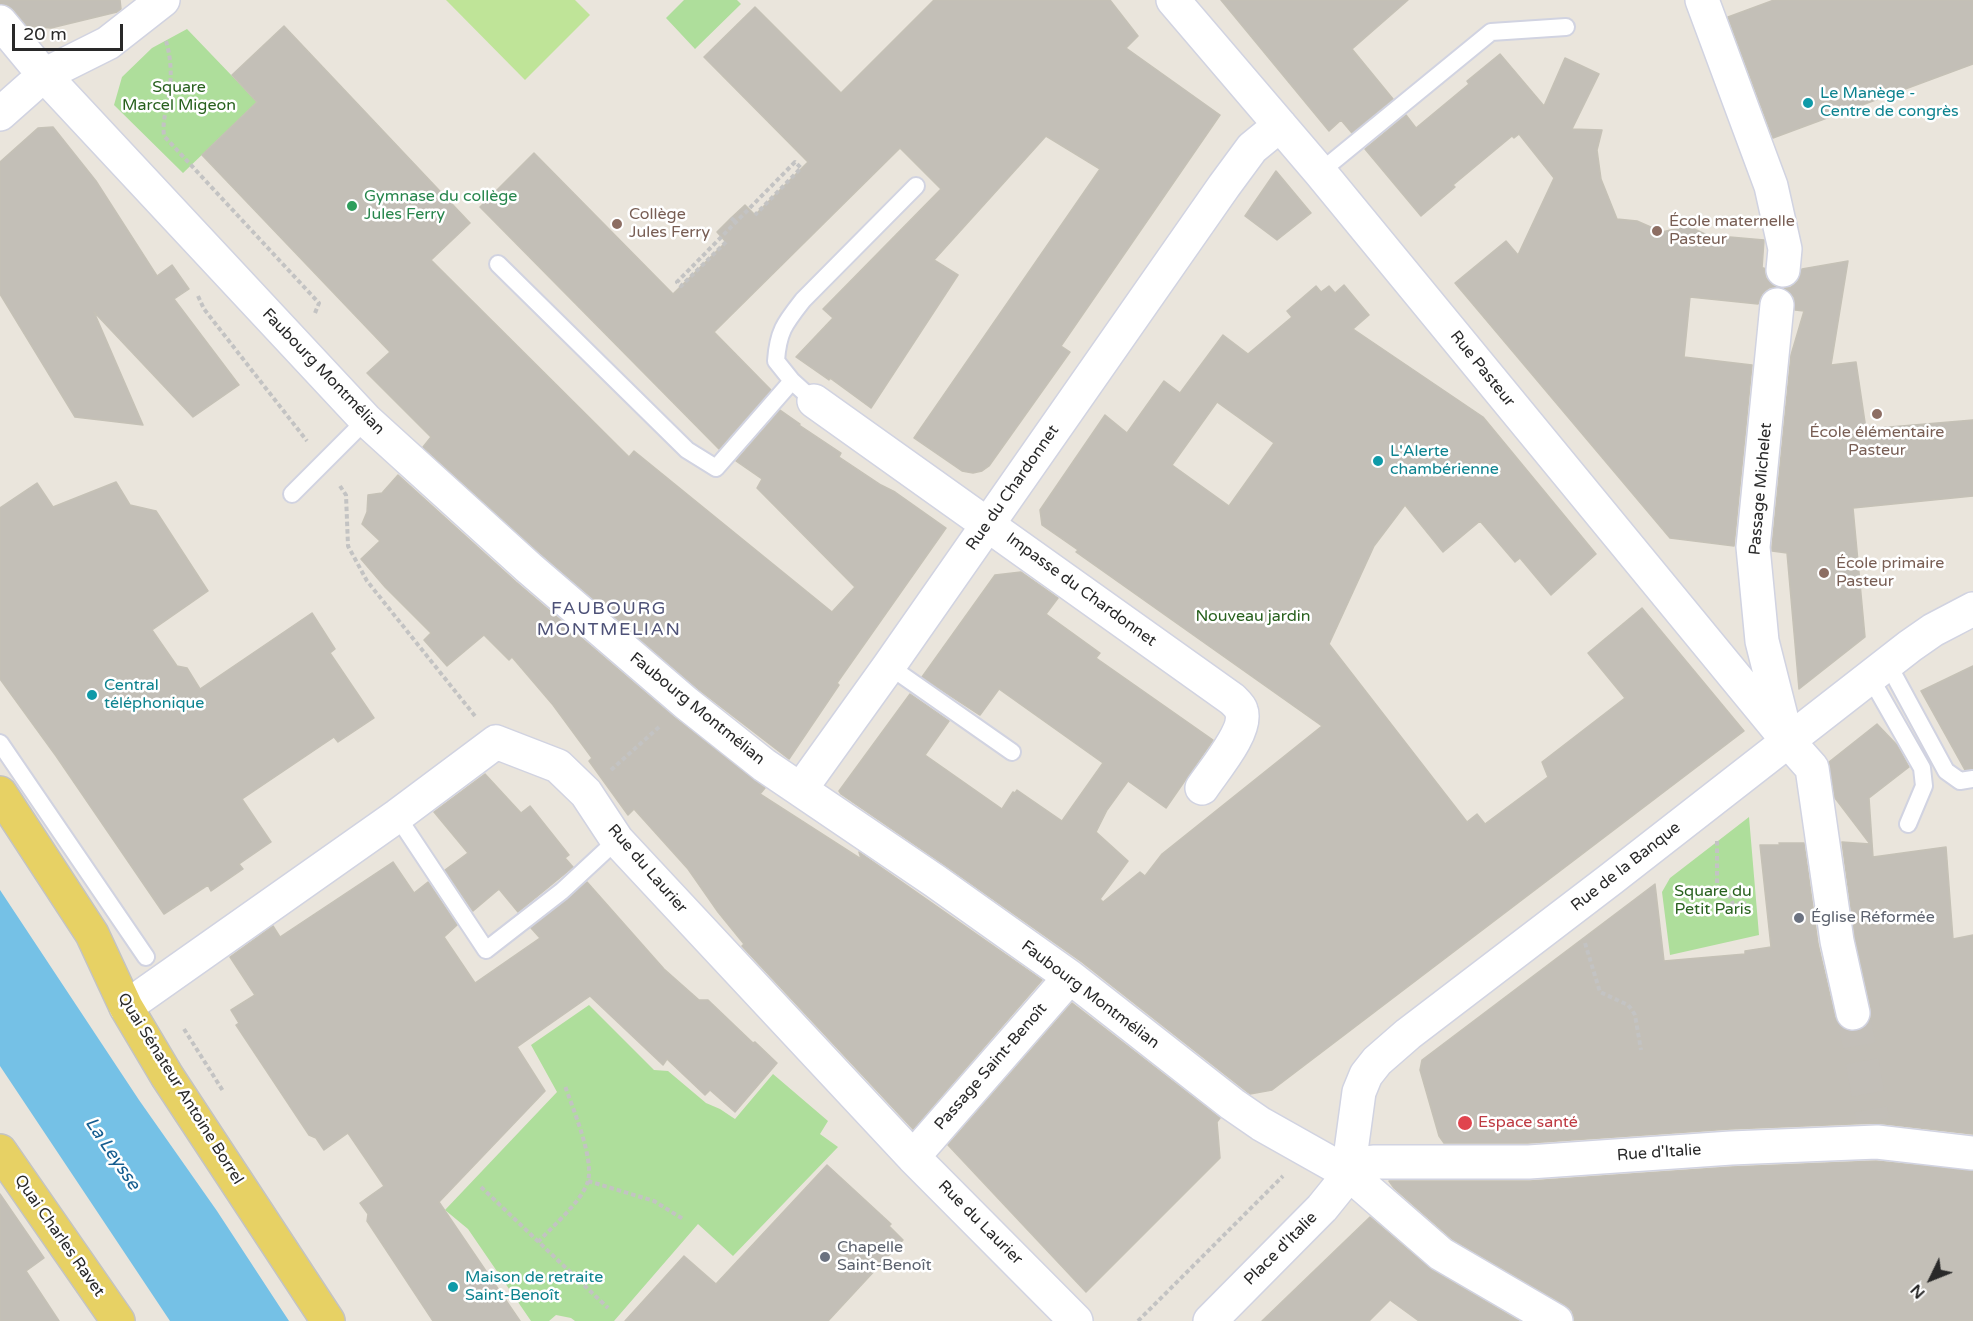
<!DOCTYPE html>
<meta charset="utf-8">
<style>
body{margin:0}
#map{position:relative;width:1973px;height:1321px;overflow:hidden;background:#eae5dc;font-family:"Varela Round",sans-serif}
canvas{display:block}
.north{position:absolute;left:1901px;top:1249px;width:60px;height:60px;-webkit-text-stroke:4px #fff;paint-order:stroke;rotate:227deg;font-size:16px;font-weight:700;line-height:24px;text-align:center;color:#292929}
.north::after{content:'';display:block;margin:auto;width:21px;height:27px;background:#292929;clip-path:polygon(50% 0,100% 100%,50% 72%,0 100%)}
.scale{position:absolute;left:12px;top:24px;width:111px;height:27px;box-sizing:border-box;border:3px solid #292929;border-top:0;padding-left:8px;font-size:18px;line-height:21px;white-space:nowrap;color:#292929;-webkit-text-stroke:4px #fff;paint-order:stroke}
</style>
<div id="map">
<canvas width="1973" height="1321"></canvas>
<div class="north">N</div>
<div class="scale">20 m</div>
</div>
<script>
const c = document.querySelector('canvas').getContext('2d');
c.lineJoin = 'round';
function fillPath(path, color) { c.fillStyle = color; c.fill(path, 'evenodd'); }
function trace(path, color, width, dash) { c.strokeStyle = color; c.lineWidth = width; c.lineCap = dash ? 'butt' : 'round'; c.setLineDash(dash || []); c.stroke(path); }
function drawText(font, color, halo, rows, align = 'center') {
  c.font = font + ' "Varela Round",sans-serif'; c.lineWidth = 5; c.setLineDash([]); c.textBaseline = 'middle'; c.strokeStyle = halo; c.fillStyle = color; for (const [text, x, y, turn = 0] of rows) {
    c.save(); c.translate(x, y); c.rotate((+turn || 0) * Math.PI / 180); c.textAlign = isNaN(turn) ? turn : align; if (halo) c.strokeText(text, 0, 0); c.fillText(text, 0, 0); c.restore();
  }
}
const green = new Path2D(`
 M 684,0 L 737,0 L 741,4 L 695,49 L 666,18 Z
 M 187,29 L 257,102 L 183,173 L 114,105 L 122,77 L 152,48 Z
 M 1749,817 L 1759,935 L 1670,955 L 1662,892 L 1670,878 Z
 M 589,1005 L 654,1070 L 668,1071 L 706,1103 L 720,1109 L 735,1119 L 773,1074 L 828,1121 L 820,1134 L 838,1147 L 733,1256 L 698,1224 L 614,1321 L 575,1321 L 571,1318 L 556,1315 L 549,1321 L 531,1321 L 468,1229 L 445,1210 L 557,1092 L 531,1045 Z`);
const pitch = new Path2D(`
 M 446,0 L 575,0 L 590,15 L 525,80 Z`);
const water = new Path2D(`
 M 0,890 L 139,1100 L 217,1211 L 289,1321 L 170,1321 L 0,1066 Z`);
const building = new Path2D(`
 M 0,0 L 120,0 L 121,9 L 117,12 L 51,28 L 27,26 L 14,10 L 7,5 L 0,4 Z
 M 934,0 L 1110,0 L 1138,36 L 1126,48 L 1220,115 L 1061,346 L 1070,352 L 989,466 L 982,471 L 973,473 L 962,471 L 914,438 L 1100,169 L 1046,136 L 934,260 L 958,275 L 871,408 L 830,378 L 829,380 L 796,357 L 833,318 L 823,309 L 941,189 L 900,148 L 714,332 L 771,390 L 719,449 L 480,207 L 534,153 L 673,294 L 726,242 L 717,232 L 731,218 L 745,205 L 755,215 L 808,162 L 704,57 L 755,7 L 841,93 Z
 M 1221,0 L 1408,0 L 1352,49 L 1393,99 L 1352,133 L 1341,120 L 1329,131 Z
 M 1774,0 L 1973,0 L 1973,64 L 1773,138 L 1728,17 Z
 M 284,26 L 470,223 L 431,260 L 629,457 L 634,451 L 832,612 L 855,587 L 757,488 L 762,479 L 736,461 L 780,410 L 800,424 L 799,425 L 841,453 L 839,457 L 881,485 L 895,492 L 946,528 L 837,683 L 839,685 L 789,759 L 698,689 L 541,554 L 423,447 L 431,437 L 367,373 L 390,352 L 202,155 L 257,102 L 232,75 Z
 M 1500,54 L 1544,106 L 1565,58 L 1599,74 L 1572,129 L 1602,130 L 1597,150 L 1601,179 L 1617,219 L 1637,221 L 1662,232 L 1688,226 L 1707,235 L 1764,240 L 1762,268 L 1764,268 L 1766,278 L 1776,287 L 1769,288 L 1762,294 L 1758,304 L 1690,297 L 1684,357 L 1752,365 L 1734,546 L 1670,538 L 1455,283 L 1506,241 L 1518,255 L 1554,178 L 1519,134 L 1514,138 L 1512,136 L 1453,185 L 1455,187 L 1421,216 L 1365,149 L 1406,115 L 1416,128 L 1469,84 L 1467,81 Z
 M 53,127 L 96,181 L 157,276 L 172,265 L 189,289 L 174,299 L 239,385 L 193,417 L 94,312 L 143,425 L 75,417 L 0,294 L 0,162 L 38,128 Z
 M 1276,171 L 1311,213 L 1277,240 L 1245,216 Z
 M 1848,261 L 1831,365 L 1856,362 L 1866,429 L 1973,420 L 1973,496 L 1853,508 L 1865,637 L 1799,689 L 1787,553 L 1772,551 L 1772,547 L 1791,355 L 1804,311 L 1795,310 L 1794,297 L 1784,288 L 1791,287 L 1798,281 L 1802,269 Z
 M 1344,285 L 1369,315 L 1353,329 L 1483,417 L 1596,554 L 1551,595 L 1520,558 L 1515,562 L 1480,521 L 1443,552 L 1405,505 L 1374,546 L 1329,644 L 1467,822 L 1477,814 L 1485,824 L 1548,777 L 1542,762 L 1625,698 L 1588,653 L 1642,608 L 1744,731 L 1272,1090 L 1250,1094 L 1082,962 L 946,866 L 841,794 L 839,791 L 910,694 L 949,721 L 925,755 L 1002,809 L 1013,792 L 1015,793 L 1017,790 L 1062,821 L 1103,763 L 999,689 L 980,715 L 922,677 L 995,575 L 1021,572 L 1058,598 L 1046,614 L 1100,653 L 1096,658 L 1213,740 L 1166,808 L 1128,781 L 1107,810 L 1096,832 L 1128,861 L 1100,899 L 1103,902 L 1140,872 L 1145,876 L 1162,854 L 1322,726 L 1076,552 L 1078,550 L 1042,525 L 1040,510 L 1105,415 L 1127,433 L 1164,381 L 1180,393 L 1223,335 L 1248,354 L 1292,317 L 1287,311 L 1316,286 L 1321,292 L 1329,286 L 1335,293 ZM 1217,402 L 1274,443 L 1229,506 L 1172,465 Z
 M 398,475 L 516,582 L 674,717 L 765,788 L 760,794 L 861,859 L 859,852 L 1042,980 L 913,1129 L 742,946 L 744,944 L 718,912 L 688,869 L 634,809 L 628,815 L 589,761 L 592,758 L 553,705 L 512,657 L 509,660 L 484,635 L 447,666 L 424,640 L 431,633 L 385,587 L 361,559 L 380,541 L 362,524 L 367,512 L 368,495 L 382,493 Z
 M 116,482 L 130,505 L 156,511 L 208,591 L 152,630 L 177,666 L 187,668 L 200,689 L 312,613 L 335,649 L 330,653 L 374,718 L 338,742 L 334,737 L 242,799 L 271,842 L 239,864 L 243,869 L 211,891 L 208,885 L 164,914 L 56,756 L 0,679 L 0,508 L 37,483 L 53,507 Z
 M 1973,666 L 1973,769 L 1965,770 L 1921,691 Z
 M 1877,724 L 1897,745 L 1909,767 L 1869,798 L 1873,857 L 1946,847 L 1953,939 L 1973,935 L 1973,1134 L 1876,1123 L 1730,1129 L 1528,1143 L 1444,1143 L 1439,1136 L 1420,1070 L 1422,1060 L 1655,884 L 1664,961 L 1745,954 L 1745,951 L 1771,947 L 1760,845 L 1780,845 L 1779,843 L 1804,843 L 1818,944 L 1835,1017 L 1840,1026 L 1848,1031 L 1858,1031 L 1866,1026 L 1871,1018 L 1871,1009 L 1855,938 L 1842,842 L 1870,844 L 1835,798 L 1829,762 Z
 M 485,774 L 521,813 L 530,806 L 569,855 L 565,858 L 573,867 L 518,912 L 499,889 L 473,911 L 445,870 L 468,853 L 434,812 Z
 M 393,862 L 414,893 L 428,882 L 457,925 L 444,937 L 475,983 L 540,938 L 531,928 L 587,882 L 664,969 L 699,1000 L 708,1000 L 753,1043 L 755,1042 L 777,1063 L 735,1112 L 710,1090 L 705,1095 L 667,1059 L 663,1065 L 590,996 L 517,1047 L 545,1091 L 439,1202 L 520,1321 L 433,1321 L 367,1221 L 368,1214 L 360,1203 L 384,1186 L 348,1133 L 324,1150 L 316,1138 L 309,1135 L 236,1025 L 239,1023 L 231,1010 L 255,995 L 230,957 L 273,926 L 280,937 Z
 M 1072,1003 L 1220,1118 L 1217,1122 L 1220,1158 L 1086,1292 L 948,1145 Z
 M 1876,1161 L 1973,1171 L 1973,1321 L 1575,1321 L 1572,1311 L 1565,1305 L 1452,1239 L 1394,1188 L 1389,1181 L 1530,1181 L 1732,1167 Z
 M 827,1165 L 891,1224 L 889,1226 L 903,1240 L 828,1321 L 625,1321 L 684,1256 L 716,1284 Z
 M 0,1194 L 44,1258 L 26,1271 L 59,1321 L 0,1321 Z
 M 1370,1217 L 1432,1270 L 1519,1321 L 1419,1321 L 1390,1300 L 1369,1321 L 1262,1321 Z`);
const streetTunnel = new Path2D(`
 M 1853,1013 L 1873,1121`);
const path = new Path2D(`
 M 166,41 C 171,58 172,76 169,93 C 167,109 162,120 164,136 L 319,303 L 315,313
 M 731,218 L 736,222
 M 726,242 L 681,286 L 677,282 L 795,162 L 801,168 L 755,215
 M 198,296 L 204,309 L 307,441
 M 340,486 L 346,495 L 348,546 L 367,581 L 475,716
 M 611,770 L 659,727
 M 1717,841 L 1717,887 L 1728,893 L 1733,904 L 1746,903
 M 1585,943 L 1600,992 L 1628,1005 L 1632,1010 L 1635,1015 L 1641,1050
 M 184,1029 L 223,1091
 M 588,1181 L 654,1201 L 683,1219
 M 481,1187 L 608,1308
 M 538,1242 C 552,1227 583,1200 588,1181 C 594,1158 573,1109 565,1086
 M 1138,1321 L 1283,1176`);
const lane = new Path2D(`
 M 1320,172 L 1491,32 L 1566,27
 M 498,264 L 687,450 L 716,468 L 792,381
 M 814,401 L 792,381 L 776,361 C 778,331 785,323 803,300 L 916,186
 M 292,494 L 366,420
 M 1888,664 L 1946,771 L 1960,781 L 1973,779
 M 889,666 L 1012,752
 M 1870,677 L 1922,768 L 1924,786 L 1908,824
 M 0,743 L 146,957
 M 397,816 L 486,950 L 562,891 L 617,840`);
const street = new Path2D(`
 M 163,0 L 108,43 L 44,75 L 366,420 L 529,568 L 686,703 L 764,765 L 935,881 L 1070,977 L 1232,1104 L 1261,1124 L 1348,1173 L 1441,1254 L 1556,1321
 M 1173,0 L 1320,172 L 1788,741 L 1812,768 L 1837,941 L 1853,1013
 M 1702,0 L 1771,186 L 1785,249 L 1783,270
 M 1777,305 L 1753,547 L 1762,641 L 1784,728
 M 814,401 L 1232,699 C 1235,702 1240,706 1241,710 C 1249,730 1213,771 1202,788
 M 802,791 L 808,779 L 889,666 L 1224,186 L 1252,148 L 1280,125
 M 126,1007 L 397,816 L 496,742 L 558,766 L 586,793 L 617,840 L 913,1157 L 1076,1321
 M 913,1157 L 1070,977
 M 1348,1173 L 1366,1163 L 1375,1162 L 1529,1162 L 1731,1148 L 1877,1142 L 1973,1153
 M 1210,1321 L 1322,1208 L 1339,1187 L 1348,1173 L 1359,1092 L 1366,1075 L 1377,1061 L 1408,1034 L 1611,879 L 1910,646 L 1933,630 L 1973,609`);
const secondary = new Path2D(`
 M 0,22 L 44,75 L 0,114`);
const primary = new Path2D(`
 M 0,793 L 92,934 L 126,1007 L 167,1076 L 328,1321
 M 0,1151 L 118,1321`);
const markers = [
 [1808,103,6,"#0f9aa8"],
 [352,206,6,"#2e9e5b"],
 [617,224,6,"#8d6e63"],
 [1657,231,6,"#8d6e63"],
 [1877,414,6,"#8d6e63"],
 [1378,461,6,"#0f9aa8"],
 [1824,573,6,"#8d6e63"],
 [92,695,6,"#0f9aa8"],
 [1799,918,6,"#6b7280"],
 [1465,1123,8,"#e0444e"],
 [825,1257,6,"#6b7280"],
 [453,1287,6,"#0f9aa8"]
];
const parkNames = [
 ["Square",179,88],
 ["Marcel Migeon",179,106],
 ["Nouveau jardin",1253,617],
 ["Square du",1713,892],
 ["Petit Paris",1713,910]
];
const cultureNames = [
 ["Le Manège -",1820,94],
 ["Centre de congrès",1820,112],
 ["L'Alerte",1390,452],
 ["chambérienne",1390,470],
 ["Central",104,686],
 ["téléphonique",104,704],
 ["Maison de retraite",465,1278],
 ["Saint-Benoît",465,1296]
];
const leisureNames = [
 ["Gymnase du collège",364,197],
 ["Jules Ferry",364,215]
];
const educationNames = [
 ["Collège",629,215],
 ["Jules Ferry",629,233],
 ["École maternelle",1669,222],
 ["Pasteur",1669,240],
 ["École élémentaire",1877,433,"center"],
 ["Pasteur",1877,451,"center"],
 ["École primaire",1836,564],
 ["Pasteur",1836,582]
];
const streetNames = [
 ["Rue Pasteur",1482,369,51],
 ["Faubourg Montmélian",323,372,46],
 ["Rue du Chardonnet",1013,488,-55],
 ["Passage Michelet",1761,489,-85],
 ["Impasse du Chardonnet",1081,590,36],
 ["Faubourg Montmélian",697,709,39],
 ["Rue de la Banque",1626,867,-38],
 ["Rue du Laurier",647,869,49],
 ["Faubourg Montmélian",1090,995,37],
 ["Passage Saint-Benoît",991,1067,-49],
 ["Quai Sénateur Antoine Borrel",180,1089,58],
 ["Rue d'Italie",1659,1153,-4],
 ["Rue du Laurier",980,1223,45],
 ["Quai Charles Ravet",59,1236,55],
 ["Place d'Italie",1281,1249,-45]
];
const worshipNames = [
 ["Église Réformée",1811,918],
 ["Chapelle",837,1248],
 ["Saint-Benoît",837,1266]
];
const healthNames = [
 ["Espace santé",1478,1123]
];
const neighbourhoodNames = [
 ["FAUBOURG",609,609],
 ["MONTMELIAN",609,630]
];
const waterNames = [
 ["La Leysse",112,1154,56]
];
fillPath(green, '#aede9b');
fillPath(pitch, '#bfe498');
fillPath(water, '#75c1e6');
fillPath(building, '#c3bfb7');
trace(building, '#c5c1b6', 1.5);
trace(streetTunnel, '#c3bfb8', 33, [33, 16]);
trace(lane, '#d1d3e1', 20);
trace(street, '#d1d3e1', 36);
trace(secondary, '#d1d3e1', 36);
trace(primary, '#c3c3c3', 36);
trace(path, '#c3c3c3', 4, [4.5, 3]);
trace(lane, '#fff', 16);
trace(street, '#fff', 33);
trace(secondary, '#fff', 33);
trace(primary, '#e7d164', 33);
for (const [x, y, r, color] of markers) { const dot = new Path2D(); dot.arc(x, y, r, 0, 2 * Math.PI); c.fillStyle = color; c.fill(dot); trace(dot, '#fff', 2); }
drawText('16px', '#28611e', '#fff', parkNames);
drawText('16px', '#0d838f', '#fff', cultureNames, 'left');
drawText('16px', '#27864d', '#fff', leisureNames, 'left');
drawText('16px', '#785e54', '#fff', educationNames, 'left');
drawText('16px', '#292929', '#fff', streetNames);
drawText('16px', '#5b616d', '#fff', worshipNames, 'left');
drawText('16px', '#be3a42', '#fff', healthNames, 'left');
c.letterSpacing = '1.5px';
drawText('18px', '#4d5177', '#fff', neighbourhoodNames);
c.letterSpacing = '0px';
drawText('italic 18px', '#165e90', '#fff', waterNames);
</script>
